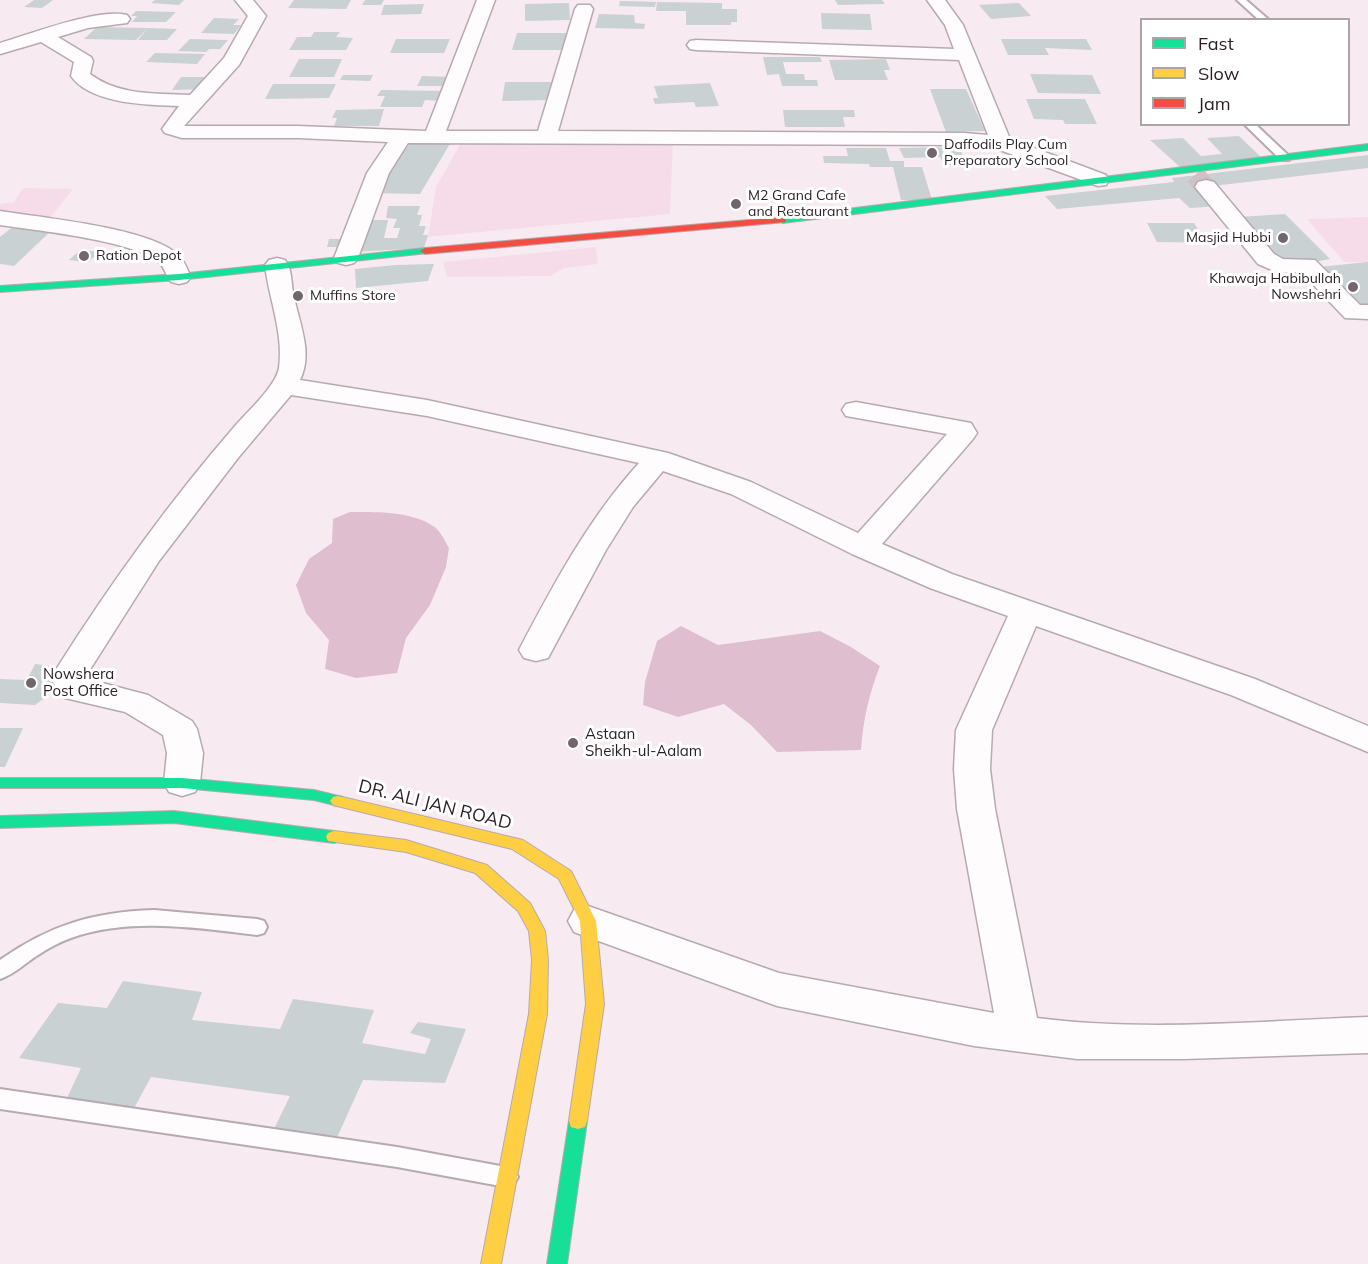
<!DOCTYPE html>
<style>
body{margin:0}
#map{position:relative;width:1368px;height:1264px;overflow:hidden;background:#f7ebf1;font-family:Mulish,sans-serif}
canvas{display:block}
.legend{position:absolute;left:1140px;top:18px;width:210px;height:108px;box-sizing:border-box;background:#fff;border:2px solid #aaa5a8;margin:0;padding:8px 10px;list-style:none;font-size:18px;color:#2b1e25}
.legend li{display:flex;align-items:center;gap:12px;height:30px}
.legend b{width:30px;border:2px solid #aaa5a8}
</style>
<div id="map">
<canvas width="1368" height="1264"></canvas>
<ul class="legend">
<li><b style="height:8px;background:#16e098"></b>Fast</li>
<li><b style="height:8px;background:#ffcf43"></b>Slow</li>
<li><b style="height:8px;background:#f24e42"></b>Jam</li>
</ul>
</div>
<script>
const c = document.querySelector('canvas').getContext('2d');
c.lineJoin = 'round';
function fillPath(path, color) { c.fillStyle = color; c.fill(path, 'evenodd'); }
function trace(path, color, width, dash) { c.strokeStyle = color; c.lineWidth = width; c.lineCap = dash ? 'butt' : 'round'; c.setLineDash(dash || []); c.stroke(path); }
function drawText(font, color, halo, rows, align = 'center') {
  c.font = font + ' Mulish,sans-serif'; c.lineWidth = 6; c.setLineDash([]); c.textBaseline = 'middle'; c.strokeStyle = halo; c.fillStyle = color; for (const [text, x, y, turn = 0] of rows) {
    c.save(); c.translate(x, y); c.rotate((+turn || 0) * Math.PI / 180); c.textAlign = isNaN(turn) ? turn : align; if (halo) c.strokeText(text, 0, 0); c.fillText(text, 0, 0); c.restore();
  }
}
const green = new Path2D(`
 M 462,141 L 673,142 L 670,214 L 428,237 L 436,187 Z
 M 23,188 L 73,189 L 46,223 L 0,215 L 0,204 L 14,202 Z
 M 1368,217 L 1368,262 L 1344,262 L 1307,219 Z
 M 596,247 L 598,264 L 564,268 L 550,276 L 447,277 L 443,262 Z`);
const forest = new Path2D(`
 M 350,512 C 376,512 411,511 433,526 C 440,530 445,541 449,548 L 446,567 L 430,605 L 406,638 L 397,673 L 356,678 L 325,669 L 329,640 L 306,613 L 296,585 L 309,559 L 332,543 L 333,519 Z
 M 681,626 L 718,645 L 820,631 L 851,647 L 880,666 C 869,694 863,720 861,750 L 777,752 L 751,725 L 724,704 L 678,717 L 643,705 L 645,682 L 657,641 Z`);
const building = new Path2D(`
 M 34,0 L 53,0 L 42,8 L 24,7 Z
 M 155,0 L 184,0 L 179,5 L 151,3 Z
 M 294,0 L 351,0 L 346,9 L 288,8 Z
 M 365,0 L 384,0 L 381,5 L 362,5 Z
 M 835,0 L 882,0 L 885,4 L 838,5 Z
 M 620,1 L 656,2 L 655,7 L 619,6 Z
 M 657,2 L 722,3 L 722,9 L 737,9 L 737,22 L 731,22 L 731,25 L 686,25 L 686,11 L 656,11 Z
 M 569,3 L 570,20 L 525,21 L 525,4 Z
 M 1019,3 L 1031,16 L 991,19 L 979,5 Z
 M 424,4 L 421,14 L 381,15 L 384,5 Z
 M 136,11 L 176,12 L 166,22 L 132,22 L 137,16 L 131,16 Z
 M 821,13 L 870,14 L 872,30 L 822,29 Z
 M 599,14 L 634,15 L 635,23 L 645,24 L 644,29 L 595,28 Z
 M 214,18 L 239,19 L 233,25 L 241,25 L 234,34 L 201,33 Z
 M 97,27 L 148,28 L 136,40 L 84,39 Z
 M 148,28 L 177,29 L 167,40 L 138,40 Z
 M 314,32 L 340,32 L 336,37 L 353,38 L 346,50 L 289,50 L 297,37 L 311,37 Z
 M 517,33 L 567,33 L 564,50 L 512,50 Z
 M 190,39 L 228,40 L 220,49 L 209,49 L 206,52 L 178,51 Z
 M 396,39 L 450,39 L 444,53 L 390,53 Z
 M 1001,39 L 1086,39 L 1092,50 L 1045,48 L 1049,55 L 1008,55 Z
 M 155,53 L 205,54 L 197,64 L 146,62 Z
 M 763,57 L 820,57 L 822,62 L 783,62 L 786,74 L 804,74 L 805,80 L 817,80 L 818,86 L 782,86 L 779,74 L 767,75 Z
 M 299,59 L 342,59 L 334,77 L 289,77 Z
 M 886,59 L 890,70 L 884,70 L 888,80 L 835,80 L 829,60 Z
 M 1030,74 L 1092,75 L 1101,94 L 1038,93 Z
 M 343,75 L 373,75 L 370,81 L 340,80 Z
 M 422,76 L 453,77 L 449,86 L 417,86 Z
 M 181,77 L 213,77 L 205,89 L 172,90 Z
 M 505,82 L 554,82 L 552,100 L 502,101 Z
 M 710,83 L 719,106 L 696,107 L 694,102 L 655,104 L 653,98 L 658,98 L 654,86 Z
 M 273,84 L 336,84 L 329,98 L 265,99 Z
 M 930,89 L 966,89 L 985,131 L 946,132 Z
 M 381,90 L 448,91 L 444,101 L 425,100 L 422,107 L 380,107 L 385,96 L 377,96 Z
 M 1026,99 L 1085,99 L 1097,124 L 1065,124 L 1063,120 L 1034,119 Z
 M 384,109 L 379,126 L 334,126 L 337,118 L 332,118 L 336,110 Z
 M 783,110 L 854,110 L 855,117 L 843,117 L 845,127 L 785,127 Z
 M 1239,136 L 1262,158 L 1180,167 L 1150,140 L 1183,138 L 1201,156 L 1222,154 L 1207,138 Z
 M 412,141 L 451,142 L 420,194 L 371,193 Z
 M 960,147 L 965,166 L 944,165 L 940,157 L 904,158 L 899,148 Z
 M 846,148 L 886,148 L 890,161 L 904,161 L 904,167 L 922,167 L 932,200 L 901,200 L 893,167 L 870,167 L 869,164 L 824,163 L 823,156 L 848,156 Z
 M 1368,155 L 1368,168 L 1204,187 L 1221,206 L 1190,208 L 1179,198 L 1057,209 L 1045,196 L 1174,182 L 1172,178 Z
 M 388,206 L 420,206 L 417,215 L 422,215 L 419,226 L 426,226 L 423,235 L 428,235 L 424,248 L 354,252 L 364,220 L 388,220 L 384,238 L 397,238 L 400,228 L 393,228 L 397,219 L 386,218 Z
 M 1285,214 L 1330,259 L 1308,263 L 1277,262 L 1239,217 Z
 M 1147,223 L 1194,223 L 1203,237 L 1216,236 L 1220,243 L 1157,242 Z
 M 15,225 L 52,230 L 14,266 L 0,264 L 0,237 Z
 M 329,239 L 345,239 L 343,247 L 327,247 Z
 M 80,250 L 100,252 L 88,262 L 69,260 Z
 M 1368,262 L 1368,307 L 1359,308 L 1318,267 Z
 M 434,264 L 428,281 L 356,288 L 355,269 L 396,265 Z
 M 35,664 L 67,668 L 60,687 L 35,705 L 0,703 L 0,679 L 27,680 Z
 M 0,728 L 23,728 L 5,767 L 0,767 Z
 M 123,981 L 202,992 L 192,1020 L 280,1029 L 293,999 L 374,1010 L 362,1043 L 425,1054 L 431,1039 L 410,1033 L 418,1022 L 466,1029 L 445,1083 L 363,1080 L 335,1142 L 273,1131 L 290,1096 L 151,1077 L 132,1112 L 66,1100 L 81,1068 L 19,1058 L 58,1003 L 107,1008 Z`);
const streetTunnel = new Path2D(`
 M 1195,175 L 1206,187`);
const lane = new Path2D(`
 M 1237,0 L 1246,0 L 1269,20 L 1259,20 Z
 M 1244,124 L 1255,124 L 1289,156 L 1289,160 L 1281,160 Z
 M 154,910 L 257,919 L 264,921 L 267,927 L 264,933 L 257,935 C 196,928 130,917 71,938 C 60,942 48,948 38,955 C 25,963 15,974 0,979 L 0,960 C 50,925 93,912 154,910 Z
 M 0,1089 L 397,1147 L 506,1167 L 514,1170 L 518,1177 L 514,1184 L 506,1187 L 397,1167 L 0,1109 Z`);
const street = new Path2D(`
 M 235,0 L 253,0 L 266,16 L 239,65 L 184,126 L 298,126 L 426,131 L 477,0 L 495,0 L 446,131 L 538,131 L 575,9 L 578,5 L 590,5 L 593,9 L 558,131 L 964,133 L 988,135 L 959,60 L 696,50 L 690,49 L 687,45 L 690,41 L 696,40 L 954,49 L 945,25 L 927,0 L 945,0 L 963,25 L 1010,139 L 1106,175 L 1109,180 L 1106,185 L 1098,186 L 997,149 L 964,145 L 408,143 L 389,173 L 358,258 L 354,263 L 346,265 L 338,263 L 334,258 L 367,173 L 388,142 L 298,138 L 182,138 L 165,133 L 162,129 L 179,106 C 148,105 90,104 71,76 L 74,62 L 41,42 L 0,54 L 0,43 C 31,34 97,8 127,15 L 130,19 L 127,23 L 88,28 L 58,37 L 91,57 L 93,61 L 90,74 C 119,96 156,93 190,95 L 224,58 L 248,16 Z
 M 1206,180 L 1214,182 L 1274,254 L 1283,259 L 1315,260 L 1360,305 L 1368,305 L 1368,319 L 1345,318 L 1301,272 L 1279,273 L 1258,264 L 1195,187 L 1198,182 Z
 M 0,211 C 43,218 144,227 176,253 C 184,259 187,269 191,277 L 187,282 L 179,284 L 171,282 C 167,277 165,270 162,266 C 144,241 32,230 0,225 Z
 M 277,258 L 285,260 C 292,269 291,281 293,292 C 298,321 314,352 300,380 L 427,400 L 668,453 L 751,482 L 858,533 L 947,434 L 846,416 L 842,410 L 846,404 L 856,402 L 971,423 L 977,433 L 973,439 L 882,544 L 952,574 L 1255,679 L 1368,726 L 1368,752 L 1231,695 L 1036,626 L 992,730 L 990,769 L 995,809 L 1037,1018 C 1146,1032 1259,1021 1368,1017 L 1368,1053 L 1184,1059 L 1077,1059 L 974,1046 L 777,1006 L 574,932 L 568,921 L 574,910 L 588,906 L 779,973 L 994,1013 L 957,809 L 954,769 L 956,730 L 1008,616 L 930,588 L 852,554 L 731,494 L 663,471 L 633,507 L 606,550 L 548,658 L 536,661 L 524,658 L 519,650 C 553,585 589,518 639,463 L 427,416 L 291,395 L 238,458 L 159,561 L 91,668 L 87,679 L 148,695 L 192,721 L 197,729 L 203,753 L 200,783 L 195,792 L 182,796 L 169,792 L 164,783 L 167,753 L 163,735 L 125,712 L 65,698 L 52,681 L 57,668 C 111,583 169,502 235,426 C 247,412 276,386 279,368 C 284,334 269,299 265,265 L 269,260 Z`);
const fast = new Path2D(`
 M 1368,144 L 1368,150 L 783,223 L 778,220 L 783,217 Z
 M 425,248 L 428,249 L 428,253 L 179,280 L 0,292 L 0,286 L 179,274 Z
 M 0,778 L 182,778 L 314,790 L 343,797 L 346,801 L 343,805 L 338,806 L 314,800 L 182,788 L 0,788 Z
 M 174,811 L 334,831 L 340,833 L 342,837 L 340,841 L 334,843 L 174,823 L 0,828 L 0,816 Z
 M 578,1113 L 585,1115 L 587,1121 L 567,1264 L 547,1264 L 569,1121 L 571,1115 Z`);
const slow = new Path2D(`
 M 338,796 L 523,840 L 571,871 L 596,921 L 604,1004 L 587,1121 L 585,1127 L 578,1129 L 571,1127 L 569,1121 L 586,1004 L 580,921 L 559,879 L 512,849 L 333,805 L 330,801 L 333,797 Z
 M 334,831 L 406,840 L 487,865 L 530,903 L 545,931 L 548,960 L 547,1014 L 501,1264 L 481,1264 L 529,1014 L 532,960 L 529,931 L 518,911 L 475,873 L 406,852 L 328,841 L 326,837 L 328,833 Z`);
const jam = new Path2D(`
 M 783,217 L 786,218 L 786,222 L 425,254 L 420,251 L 425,248 Z`);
const markers = [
 [932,153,6,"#72666c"],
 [736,204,6,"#72666c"],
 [1283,238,6,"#72666c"],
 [84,256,6,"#72666c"],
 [1353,287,6,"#72666c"],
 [298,296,6,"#72666c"],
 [31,683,6,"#72666c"],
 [573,743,6,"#72666c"]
];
const farPoinames = [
 ["Daffodils Play Cum",944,145],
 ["Preparatory School",944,161],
 ["M2 Grand Cafe",748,196],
 ["and Restaurant",748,212],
 ["Masjid Hubbi",1271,238,"right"],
 ["Ration Depot",96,256],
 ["Khawaja Habibullah",1341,279,"right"],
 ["Nowshehri",1341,295,"right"],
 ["Muffins Store",310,296]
];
const poiNames = [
 ["Nowshera",43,674],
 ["Post Office",43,691],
 ["Astaan",585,734],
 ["Sheikh-ul-Aalam",585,751]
];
const nearStreetnames = [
 ["DR. ALI JAN ROAD",435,805,14]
];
fillPath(green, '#f6dce9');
fillPath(forest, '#debecf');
fillPath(building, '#c9d1d2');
trace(streetTunnel, '#cec2c8', 20, [20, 10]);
trace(lane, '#b6aab0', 4);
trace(street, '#b6aab0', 3);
trace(fast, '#b6aab0', 2);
trace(slow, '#b6aab0', 2);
trace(jam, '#b6aab0', 2);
fillPath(lane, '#fefcfd');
fillPath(street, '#fefcfd');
fillPath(fast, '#16e098');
fillPath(slow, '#ffcf43');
fillPath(jam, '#f24e42');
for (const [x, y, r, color] of markers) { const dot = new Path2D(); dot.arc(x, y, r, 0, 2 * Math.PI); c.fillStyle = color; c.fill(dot); trace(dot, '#fff', 2); }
drawText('14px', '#2b1e25', '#fff', farPoinames, 'left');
drawText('15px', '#2b1e25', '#fff', poiNames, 'left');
drawText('18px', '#2b1e25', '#fff', nearStreetnames);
</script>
